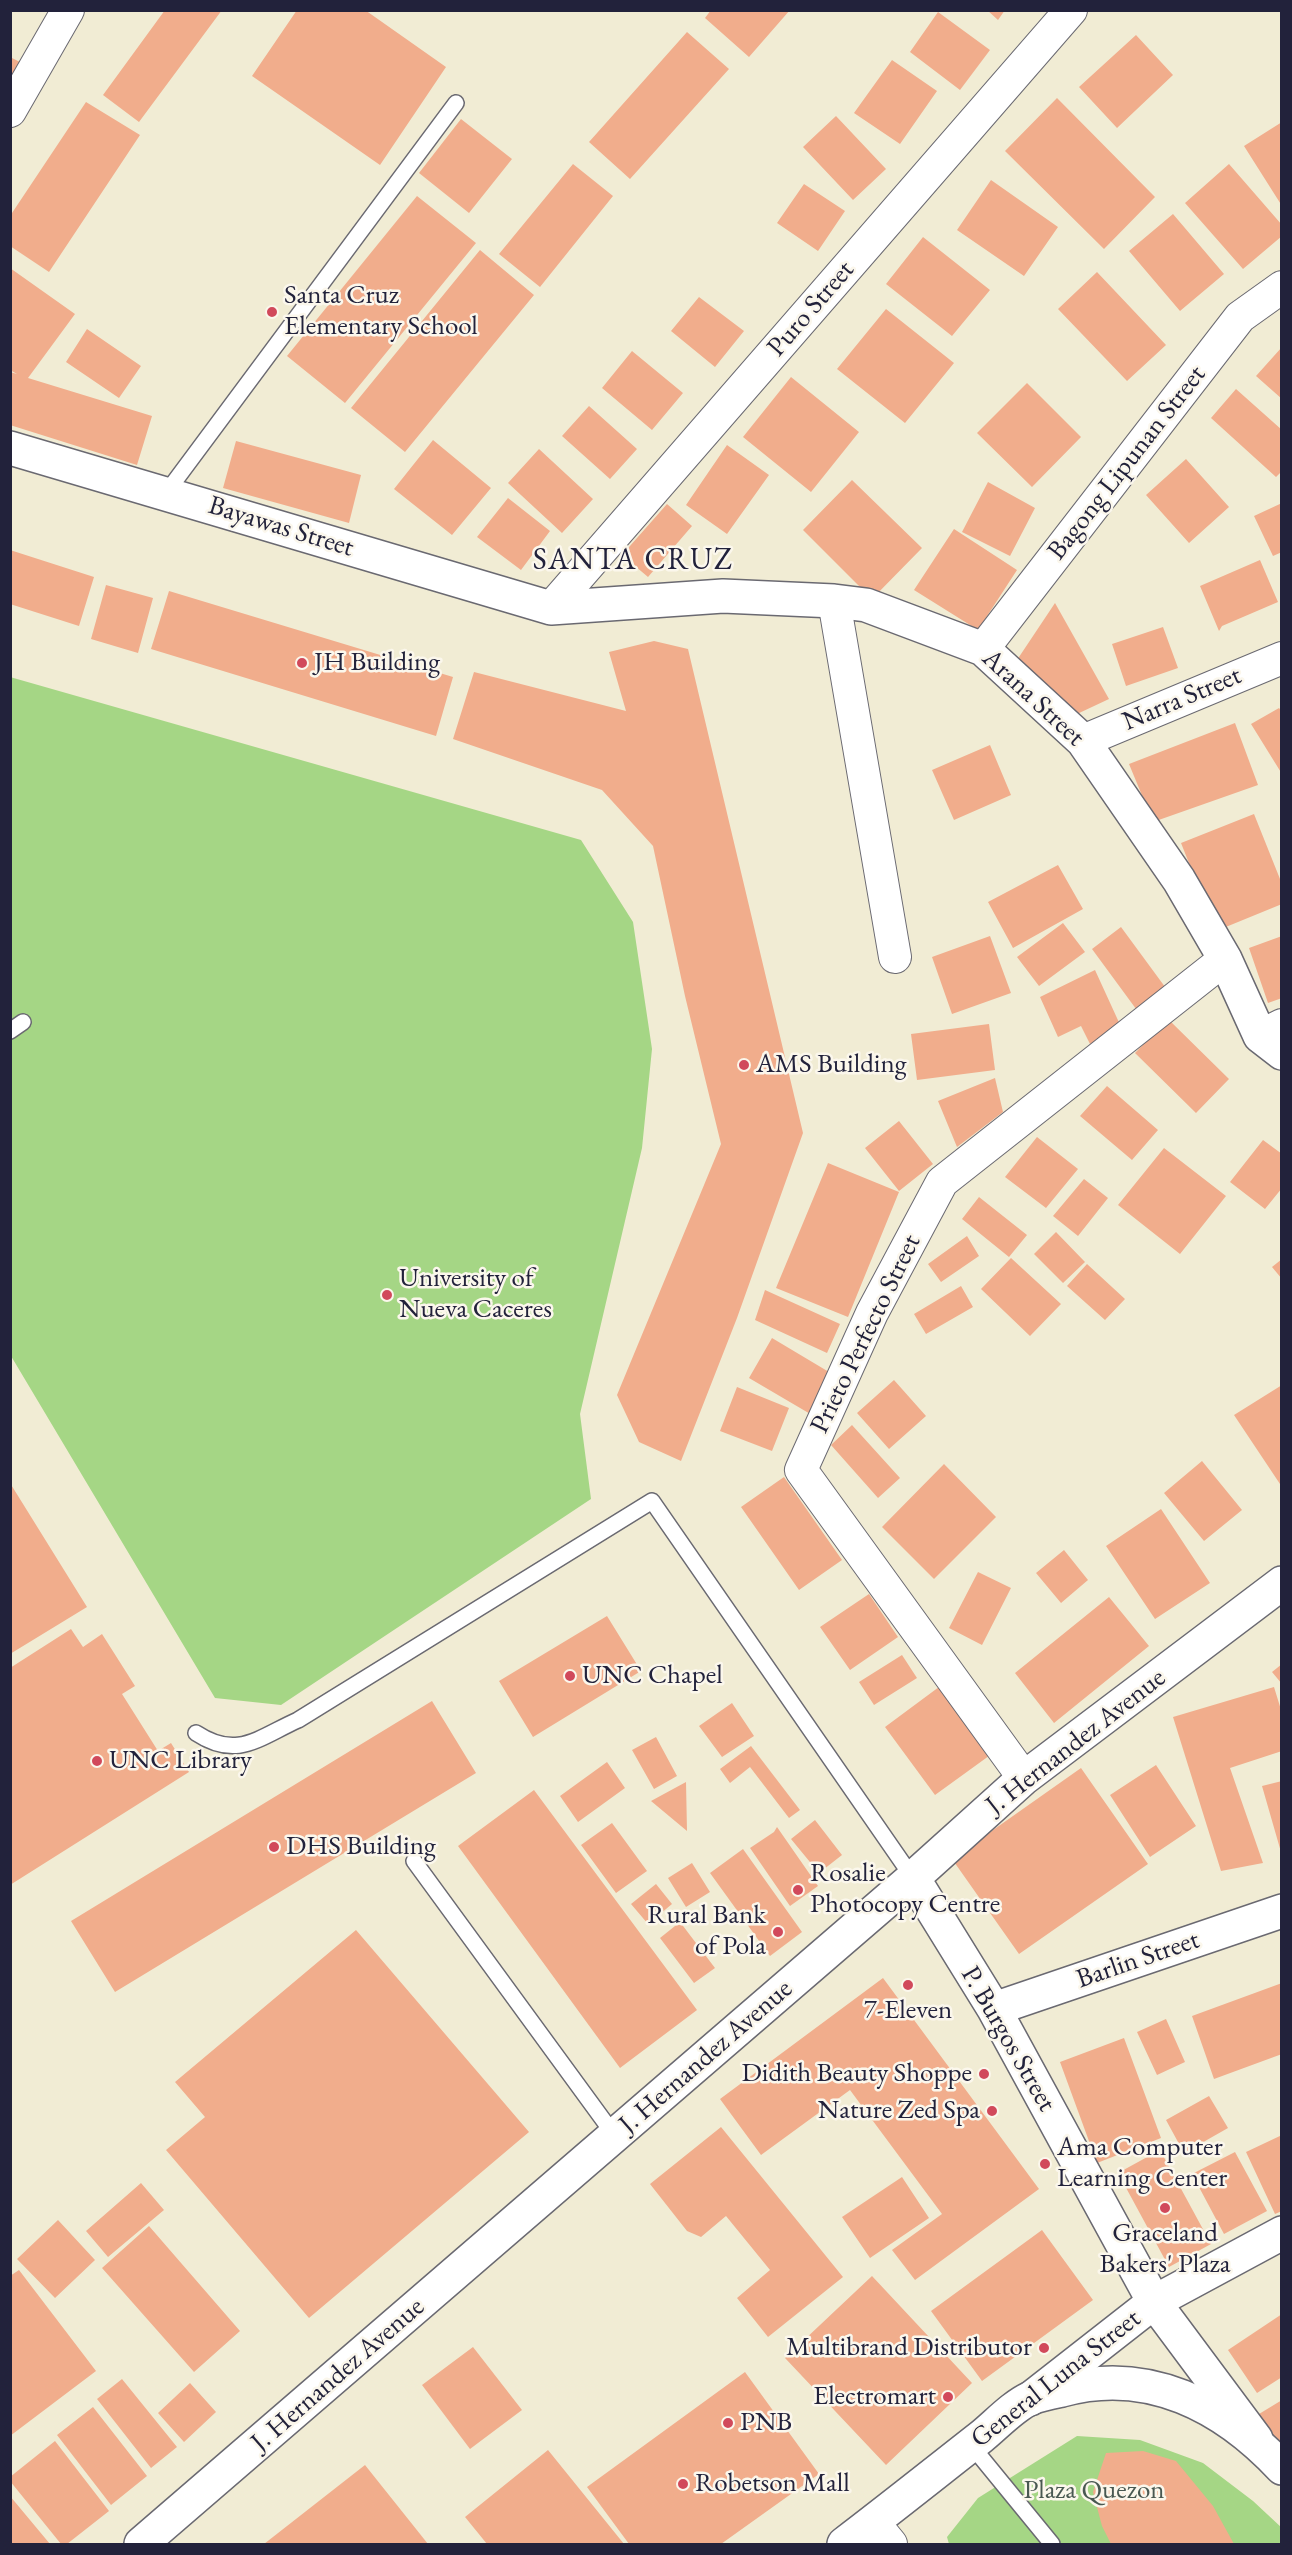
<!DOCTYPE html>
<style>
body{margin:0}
#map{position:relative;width:1292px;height:2555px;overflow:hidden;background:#f1ecd4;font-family:"EB Garamond",serif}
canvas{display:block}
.frame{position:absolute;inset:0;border:12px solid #22223b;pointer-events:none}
</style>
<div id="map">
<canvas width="1292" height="2555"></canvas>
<div class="frame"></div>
</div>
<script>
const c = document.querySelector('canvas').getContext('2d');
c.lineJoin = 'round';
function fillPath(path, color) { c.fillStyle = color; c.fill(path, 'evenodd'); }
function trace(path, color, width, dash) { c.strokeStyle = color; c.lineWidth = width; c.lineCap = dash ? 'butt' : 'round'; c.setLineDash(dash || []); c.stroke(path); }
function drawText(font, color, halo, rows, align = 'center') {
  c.font = font + ' "EB Garamond",serif'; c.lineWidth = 5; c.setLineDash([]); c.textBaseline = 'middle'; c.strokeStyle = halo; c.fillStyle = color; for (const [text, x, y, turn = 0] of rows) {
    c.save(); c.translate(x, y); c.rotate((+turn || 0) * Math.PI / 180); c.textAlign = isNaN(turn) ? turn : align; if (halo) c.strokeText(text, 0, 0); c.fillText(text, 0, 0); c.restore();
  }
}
const green = new Path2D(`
 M 10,677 L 581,840 L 633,922 L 652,1049 L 642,1148 L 580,1414 L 591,1499 L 281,1705 L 215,1698 L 11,1356 Z
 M 1077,2436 L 1140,2440 L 1203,2463 L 1253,2501 L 1282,2528 L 1281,2544 L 949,2544 L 947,2537 L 978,2498 Z`);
const building = new Path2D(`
 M 165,10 L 222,10 L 139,122 L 103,95 Z
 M 297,10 L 365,10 L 446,67 L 380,165 L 252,76 Z
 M 711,10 L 790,10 L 749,57 L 705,18 Z
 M 987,10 L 1005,10 L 998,20 Z
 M 938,12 L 990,50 L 960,90 L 910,52 Z
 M 687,32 L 729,69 L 630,179 L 589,142 Z
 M 1136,35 L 1173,75 L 1117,128 L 1079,87 Z
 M 10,57 L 24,64 L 10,87 Z
 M 892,60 L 937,91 L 900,144 L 854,113 Z
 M 1057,98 L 1155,197 L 1104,249 L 1005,151 Z
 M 86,102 L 140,135 L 49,272 L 10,246 L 10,216 Z
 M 836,116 L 886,169 L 853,200 L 803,147 Z
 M 461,119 L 512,159 L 469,213 L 419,173 Z
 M 1282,122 L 1282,206 L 1244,146 Z
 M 573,164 L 613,196 L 540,287 L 499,254 Z
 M 1229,164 L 1282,225 L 1282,236 L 1243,269 L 1185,203 Z
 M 991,180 L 1058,227 L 1024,276 L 957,230 Z
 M 804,184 L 845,211 L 818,251 L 777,223 Z
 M 417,196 L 476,243 L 345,403 L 287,356 Z
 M 1173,214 L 1224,274 L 1180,311 L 1129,251 Z
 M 923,237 L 990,290 L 952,336 L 886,284 Z
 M 480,250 L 534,295 L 405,452 L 351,408 Z
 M 10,268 L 75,314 L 28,378 L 152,416 L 137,465 L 10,425 L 10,372 L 17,374 L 10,370 Z
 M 1097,272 L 1166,345 L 1127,381 L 1058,309 Z
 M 699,297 L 744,331 L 715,367 L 671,331 Z
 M 886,309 L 954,363 L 905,423 L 837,369 Z
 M 87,329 L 141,366 L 119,398 L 66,362 Z
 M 1282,347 L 1282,399 L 1256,376 Z
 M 632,351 L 683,393 L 652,430 L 602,388 Z
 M 791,377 L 859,432 L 811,492 L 743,437 Z
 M 1027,383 L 1081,437 L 1032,487 L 977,433 Z
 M 1236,389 L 1282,430 L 1282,471 L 1276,477 L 1211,418 Z
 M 589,406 L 637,449 L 610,479 L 562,436 Z
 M 433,440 L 491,488 L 452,535 L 394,489 Z
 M 236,441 L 361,475 L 349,523 L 223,488 Z
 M 727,445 L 769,475 L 727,534 L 686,505 Z
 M 539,449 L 593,499 L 562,533 L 508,483 Z
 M 1186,459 L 1229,507 L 1189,543 L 1146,495 Z
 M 852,480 L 922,548 L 872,599 L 803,530 Z
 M 988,482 L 1035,508 L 1010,556 L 962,532 Z
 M 508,498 L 550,531 L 521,570 L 477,537 Z
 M 1282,503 L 1282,552 L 1273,556 L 1254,516 Z
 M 667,504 L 692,526 L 648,577 L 622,555 Z
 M 954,529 L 1017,570 L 978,630 L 914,590 Z
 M 10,550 L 94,577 L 79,626 L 10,604 Z
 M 1260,560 L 1278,602 L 1222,626 L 1219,631 L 1200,586 Z
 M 106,585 L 153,598 L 138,653 L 91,639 Z
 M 169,591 L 453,677 L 436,736 L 151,649 Z
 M 1055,603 L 1109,699 L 1077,714 L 1013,666 Z
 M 1163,627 L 1178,668 L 1126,686 L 1112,644 Z
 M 654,641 L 688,649 L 803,1133 L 737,1318 L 681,1461 L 639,1442 L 617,1395 L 721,1144 L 685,996 L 653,846 L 602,790 L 453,739 L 474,672 L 626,711 L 609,652 Z
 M 1279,708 L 1282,712 L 1282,774 L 1251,724 Z
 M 1235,723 L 1258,785 L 1153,822 L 1129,764 Z
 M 990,745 L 1011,795 L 954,820 L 932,770 Z
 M 1254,814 L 1282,884 L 1282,904 L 1216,931 L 1181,843 Z
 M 1058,865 L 1083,909 L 1013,948 L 988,902 Z
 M 1063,923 L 1085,952 L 1039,986 L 1017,957 Z
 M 1121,927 L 1168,991 L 1139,1013 L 1092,949 Z
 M 990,936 L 1011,993 L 952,1014 L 932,957 Z
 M 1282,936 L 1282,998 L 1268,1003 L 1249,948 Z
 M 1095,970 L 1122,1029 L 1090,1044 L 1081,1026 L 1058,1037 L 1040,997 Z
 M 1168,1019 L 1229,1079 L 1196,1113 L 1135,1053 Z
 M 989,1024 L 995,1070 L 917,1080 L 911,1034 Z
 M 995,1078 L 1003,1112 L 957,1147 L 938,1101 Z
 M 1107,1086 L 1158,1130 L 1132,1160 L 1080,1116 Z
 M 899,1121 L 933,1164 L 899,1191 L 865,1148 Z
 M 1037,1137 L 1078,1169 L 1046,1208 L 1005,1177 Z
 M 1263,1140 L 1282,1154 L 1282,1188 L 1265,1209 L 1230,1182 Z
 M 1164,1148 L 1226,1196 L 1180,1254 L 1118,1205 Z
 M 828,1163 L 899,1192 L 848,1317 L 776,1288 Z
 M 1084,1179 L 1108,1198 L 1078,1236 L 1053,1216 Z
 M 979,1197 L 1027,1235 L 1009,1257 L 962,1219 Z
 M 1056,1232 L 1085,1262 L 1063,1283 L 1034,1254 Z
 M 967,1236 L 979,1256 L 941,1282 L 928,1264 Z
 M 1011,1258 L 1061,1304 L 1030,1336 L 981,1289 Z
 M 1282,1259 L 1282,1279 L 1272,1267 Z
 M 1087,1264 L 1125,1299 L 1105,1320 L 1067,1286 Z
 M 961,1286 L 973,1307 L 926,1334 L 914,1314 Z
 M 765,1290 L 840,1324 L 827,1353 L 755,1320 Z
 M 772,1338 L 834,1375 L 812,1415 L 749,1378 Z
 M 894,1380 L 926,1416 L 889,1449 L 857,1413 Z
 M 1282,1385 L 1282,1487 L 1234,1415 Z
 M 737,1387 L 789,1408 L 772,1451 L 720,1431 Z
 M 852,1425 L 900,1478 L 878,1498 L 831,1445 Z
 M 1202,1461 L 1242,1510 L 1204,1541 L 1164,1493 Z
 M 944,1464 L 996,1517 L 934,1579 L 882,1527 Z
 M 784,1477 L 842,1560 L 799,1590 L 741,1507 Z
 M 10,1483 L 87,1607 L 10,1654 Z
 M 1161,1509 L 1210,1583 L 1155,1619 L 1106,1546 Z
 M 1064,1550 L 1088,1580 L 1061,1603 L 1036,1573 Z
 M 978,1572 L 1011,1588 L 982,1645 L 949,1628 Z
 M 869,1594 L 898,1637 L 850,1670 L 820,1627 Z
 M 1109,1597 L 1149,1646 L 1054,1723 L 1015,1673 Z
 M 607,1616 L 641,1671 L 533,1737 L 499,1681 Z
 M 71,1629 L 83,1647 L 102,1634 L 135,1686 L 122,1694 L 158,1751 L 171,1743 L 189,1772 L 10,1885 L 10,1668 Z
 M 902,1655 L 917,1678 L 874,1705 L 859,1682 Z
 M 1282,1664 L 1282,1684 L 1272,1672 Z
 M 943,1684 L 993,1753 L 935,1795 L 885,1727 Z
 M 1274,1687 L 1282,1713 L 1282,1751 L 1230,1768 L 1263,1863 L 1221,1871 L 1173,1717 Z
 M 432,1701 L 476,1773 L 115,1992 L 71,1921 Z
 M 732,1703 L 754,1736 L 722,1757 L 699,1726 Z
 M 656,1737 L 677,1776 L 654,1789 L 632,1750 Z
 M 751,1746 L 800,1810 L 789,1818 L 750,1767 L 730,1783 L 720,1769 Z
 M 607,1762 L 625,1788 L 578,1822 L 560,1796 Z
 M 1156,1765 L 1196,1826 L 1150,1857 L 1110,1795 Z
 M 1081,1768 L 1148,1864 L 1019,1954 L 952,1859 Z
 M 1282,1781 L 1282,1852 L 1281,1852 L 1262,1786 Z
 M 686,1782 L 687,1831 L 651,1801 Z
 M 534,1790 L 697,2010 L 620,2068 L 458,1846 Z
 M 815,1820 L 842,1855 L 819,1873 L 791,1839 Z
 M 612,1823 L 647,1871 L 616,1893 L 581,1845 Z
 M 777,1827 L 818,1886 L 790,1906 L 750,1848 L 774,1832 Z
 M 743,1849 L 802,1932 L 770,1956 L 710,1873 Z
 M 692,1863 L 710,1892 L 686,1907 L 668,1878 Z
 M 656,1884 L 672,1904 L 648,1924 L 631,1904 Z
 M 680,1922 L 715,1968 L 694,1983 L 660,1938 Z
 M 356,1930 L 529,2132 L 309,2318 L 166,2150 L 205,2117 L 175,2082 Z
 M 883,1978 L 1039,2189 L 915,2280 L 892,2250 L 942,2214 L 850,2090 L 761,2155 L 720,2099 Z
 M 1282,1983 L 1282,2054 L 1214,2079 L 1192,2016 Z
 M 1166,2019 L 1185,2062 L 1157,2075 L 1137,2032 Z
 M 1124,2038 L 1161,2138 L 1097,2163 L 1060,2062 Z
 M 1209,2096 L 1228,2128 L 1184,2153 L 1166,2120 Z
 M 721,2127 L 843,2277 L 768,2337 L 737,2298 L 770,2270 L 726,2216 L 701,2237 L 687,2231 L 650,2184 Z
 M 1282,2135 L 1282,2211 L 1275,2214 L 1246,2152 Z
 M 1160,2150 L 1211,2244 L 1169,2267 L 1118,2173 Z
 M 1235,2152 L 1267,2211 L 1224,2234 L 1192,2174 Z
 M 902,2177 L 929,2218 L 870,2258 L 842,2217 Z
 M 141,2183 L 164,2210 L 108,2257 L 86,2231 Z
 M 58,2220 L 95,2260 L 55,2298 L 17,2259 Z
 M 149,2226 L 240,2331 L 194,2372 L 102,2268 Z
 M 1042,2230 L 1093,2300 L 982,2381 L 931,2311 Z
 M 19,2270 L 96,2371 L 10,2436 L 10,2276 Z
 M 872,2276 L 972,2383 L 886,2465 L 785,2358 Z
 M 1282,2314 L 1282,2377 L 1257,2393 L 1228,2350 Z
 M 473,2347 L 522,2410 L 470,2449 L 422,2385 Z
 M 745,2372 L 819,2474 L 721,2544 L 629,2544 L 587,2487 Z
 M 122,2379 L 177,2447 L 151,2468 L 97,2399 Z
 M 190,2383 L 216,2412 L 184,2442 L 158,2413 Z
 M 1282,2400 L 1282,2448 L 1279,2449 L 1259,2414 Z
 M 93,2407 L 147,2476 L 111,2505 L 57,2435 Z
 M 55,2441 L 109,2511 L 67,2544 L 61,2544 L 10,2481 L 10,2477 Z
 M 548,2450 L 624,2544 L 487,2544 L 465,2517 Z
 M 1143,2451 L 1176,2461 L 1213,2506 L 1234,2544 L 1111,2544 L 1102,2526 L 1093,2492 L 1106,2453 Z
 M 365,2465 L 428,2544 L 264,2544 Z
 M 10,2496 L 50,2544 L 10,2544 Z`);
const service = new Path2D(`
 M 166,493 L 456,103
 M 10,1031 L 23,1022
 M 196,1733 C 237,1760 258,1738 298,1720 L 652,1501 L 913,1878
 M 414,1861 L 615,2136
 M 971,2445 L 1052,2544`);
const minor = new Path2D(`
 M 10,111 L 68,10
 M 834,601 L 895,957
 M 551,608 L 1071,10
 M 983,649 L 1240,317 L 1282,287
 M 1083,741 L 1282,658
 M 1260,1036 L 1282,1025
 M 1024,1778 L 801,1470 L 872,1313 L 942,1182 L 1225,959
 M 873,2522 L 891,2544`);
const tertiary = new Path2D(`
 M 10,448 L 551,608 L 723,596 L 834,601 L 866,605 L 983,649 L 1083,741 L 1179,880 L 1225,959 L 1260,1036 L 1282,1053
 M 913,1878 L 994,2009 L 1154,2302 L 1256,2439
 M 994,2009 L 1282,1911
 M 1030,2399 L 1154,2302 L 1282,2233
 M 141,2544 L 913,1878 L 1024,1778 L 1282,1583`);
const secondary = new Path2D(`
 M 844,2544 C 890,2509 935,2473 981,2437 C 996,2425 1013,2406 1031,2398 C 1041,2394 1052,2392 1062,2390 C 1148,2366 1224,2406 1282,2468`);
const markers = [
 [272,312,6,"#d1495b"],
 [302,663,6,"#d1495b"],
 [744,1065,6,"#d1495b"],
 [387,1295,6,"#d1495b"],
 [570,1676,6,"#d1495b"],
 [97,1761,6,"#d1495b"],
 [274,1847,6,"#d1495b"],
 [798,1890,6,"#d1495b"],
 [778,1932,6,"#d1495b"],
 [908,1985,6,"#d1495b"],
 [984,2074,6,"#d1495b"],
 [992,2111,6,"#d1495b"],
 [1045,2164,6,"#d1495b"],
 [1165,2208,6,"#d1495b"],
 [1044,2348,6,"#d1495b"],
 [948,2397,6,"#d1495b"],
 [728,2423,6,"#d1495b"],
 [683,2484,6,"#d1495b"]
];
const poiNames = [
 ["Santa Cruz",284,296],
 ["Elementary School",284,327],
 ["JH Building",314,663],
 ["AMS Building",756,1065],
 ["University of",399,1279],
 ["Nueva Caceres",399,1310],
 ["UNC Chapel",582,1676],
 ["UNC Library",109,1761],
 ["DHS Building",286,1847],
 ["Rosalie",810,1874],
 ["Photocopy Centre",810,1905],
 ["Rural Bank",766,1916,"right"],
 ["of Pola",766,1947,"right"],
 ["7-Eleven",908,2011,"center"],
 ["Didith Beauty Shoppe",972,2074,"right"],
 ["Nature Zed Spa",980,2111,"right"],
 ["Ama Computer",1057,2148],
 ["Learning Center",1057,2179],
 ["Graceland",1165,2234,"center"],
 ["Bakers' Plaza",1165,2265,"center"],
 ["Multibrand Distributor",1032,2348,"right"],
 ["Electromart",936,2397,"right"],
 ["PNB",740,2423],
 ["Robetson Mall",695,2484]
];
const streetNames = [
 ["Puro Street",811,309,-49],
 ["Bagong Lipunan Street",1127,463,-52],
 ["Bayawas Street",281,527,17],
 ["Arana Street",1033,698,43],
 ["Narra Street",1182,699,-23],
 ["Prieto Perfecto Street",866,1334,-64],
 ["J. Hernandez Avenue",1076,1742,-38],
 ["Barlin Street",1138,1960,-19],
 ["P. Burgos Street",1008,2039,60],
 ["J. Hernandez Avenue",706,2057,-41],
 ["J. Hernandez Avenue",338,2375,-41],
 ["General Luna Street",1056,2379,-38]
];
const parkNames = [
 ["Plaza Quezon",1094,2491]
];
const quarterNames = [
 ["SANTA CRUZ",633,561]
];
fillPath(green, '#a5d685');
fillPath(building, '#f1ad8c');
trace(service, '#6a6971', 18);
trace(minor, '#6a6971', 34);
trace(tertiary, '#6a6971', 36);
trace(secondary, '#6a6971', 36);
trace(service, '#fff', 15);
trace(minor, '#fff', 32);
trace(tertiary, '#fff', 33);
trace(secondary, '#fff', 33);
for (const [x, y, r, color] of markers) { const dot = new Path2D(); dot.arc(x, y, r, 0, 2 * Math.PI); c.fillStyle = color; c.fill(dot); trace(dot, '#fbf7ec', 2); }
drawText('27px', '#22223b', '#fbf7ec', poiNames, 'left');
drawText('27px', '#22223b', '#fbf7ec', streetNames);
drawText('27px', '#495851', '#fbf7ec', parkNames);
c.letterSpacing = '1.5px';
drawText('30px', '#22223b', '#fbf7ec', quarterNames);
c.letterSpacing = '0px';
</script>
